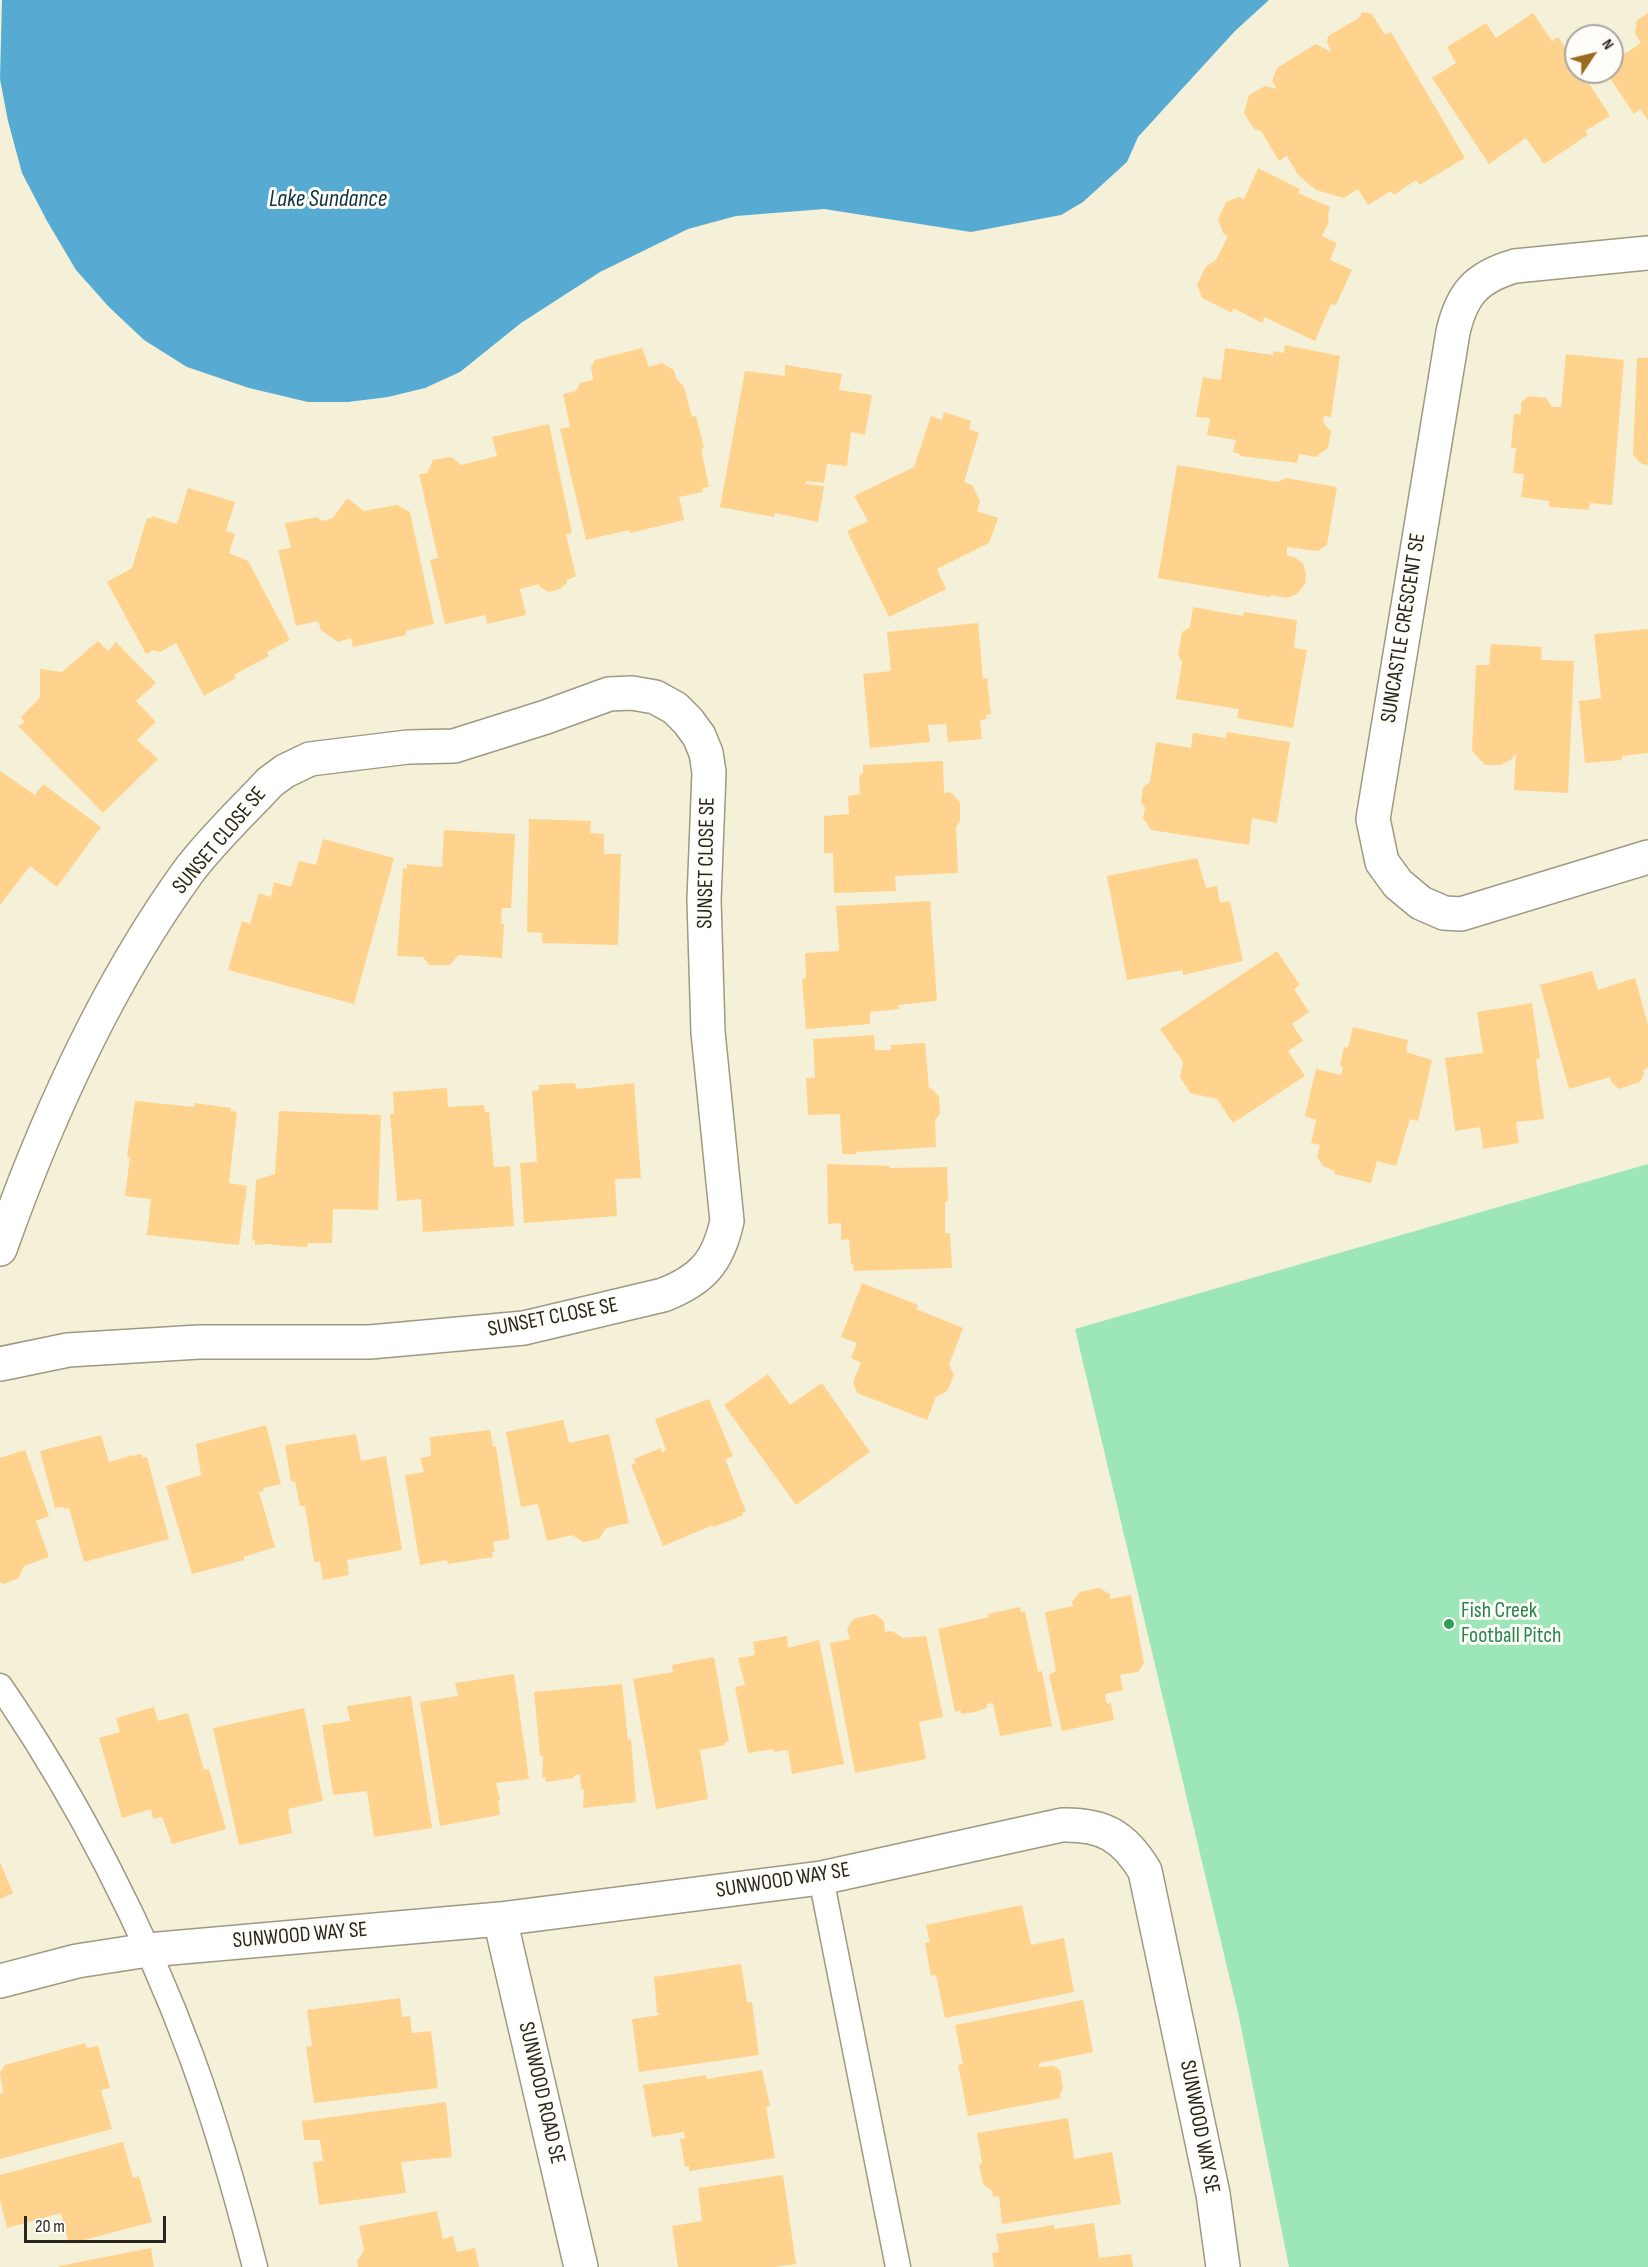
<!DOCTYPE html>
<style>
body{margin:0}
#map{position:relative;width:1648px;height:2267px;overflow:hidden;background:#f5f0d8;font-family:"Sofia Sans Condensed",sans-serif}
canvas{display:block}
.north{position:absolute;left:1564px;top:24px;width:60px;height:60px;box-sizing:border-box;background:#fefdf8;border:2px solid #a8a7a0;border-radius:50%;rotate:55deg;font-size:16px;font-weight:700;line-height:24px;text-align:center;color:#28261d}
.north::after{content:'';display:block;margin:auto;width:21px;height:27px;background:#9c6a1f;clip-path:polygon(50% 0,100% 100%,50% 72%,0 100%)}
.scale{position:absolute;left:24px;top:2216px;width:142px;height:27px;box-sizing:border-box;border:3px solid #28261d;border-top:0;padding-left:8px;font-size:18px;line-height:21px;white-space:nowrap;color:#28261d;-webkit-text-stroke:4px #fefdf8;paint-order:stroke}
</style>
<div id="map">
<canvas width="1648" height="2267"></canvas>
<div class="north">N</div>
<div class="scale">20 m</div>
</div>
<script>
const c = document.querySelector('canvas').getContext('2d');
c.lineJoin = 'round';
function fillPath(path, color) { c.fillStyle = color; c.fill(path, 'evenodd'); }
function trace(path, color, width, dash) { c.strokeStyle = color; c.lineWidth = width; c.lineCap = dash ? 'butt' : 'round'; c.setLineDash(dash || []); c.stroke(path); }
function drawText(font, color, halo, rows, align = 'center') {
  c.font = font + ' "Sofia Sans Condensed",sans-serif'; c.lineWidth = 6; c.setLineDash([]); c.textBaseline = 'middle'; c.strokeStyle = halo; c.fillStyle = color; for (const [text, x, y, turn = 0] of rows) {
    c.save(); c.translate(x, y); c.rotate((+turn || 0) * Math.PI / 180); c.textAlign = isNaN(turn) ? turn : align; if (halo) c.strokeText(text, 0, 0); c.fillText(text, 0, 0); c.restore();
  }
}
const green = new Path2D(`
 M 1648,1164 L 1648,2267 L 1289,2267 L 1239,2017 L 1075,1329 Z`);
const water = new Path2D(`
 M 2,0 L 1269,0 L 1235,31 L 1138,137 L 1127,162 L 1083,202 L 1061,215 L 971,232 L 824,209 L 736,216 L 688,229 L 600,272 L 521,323 L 460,372 L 425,388 L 388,397 L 348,402 L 308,402 L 249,388 L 187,367 L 144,340 L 109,307 L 76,270 L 47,221 L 22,173 L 8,121 L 0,79 Z`);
const building = new Path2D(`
 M 1362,12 L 1372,14 L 1385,35 L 1391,32 L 1465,158 L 1419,185 L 1416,180 L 1394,195 L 1391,191 L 1368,205 L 1358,189 L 1344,198 L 1316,190 L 1298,175 L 1287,156 L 1279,161 L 1261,131 L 1254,129 L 1244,113 L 1249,95 L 1265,86 L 1277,89 L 1272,81 L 1277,68 L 1316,44 L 1331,52 L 1327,42 L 1328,36 L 1359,18 Z
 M 1533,13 L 1552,41 L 1558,37 L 1576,63 L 1576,72 L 1582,72 L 1610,116 L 1585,131 L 1588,135 L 1544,164 L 1526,138 L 1489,164 L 1432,78 L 1456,63 L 1447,47 L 1486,23 L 1496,38 Z
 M 1648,13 L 1648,121 L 1640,109 L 1634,114 L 1606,72 L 1612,72 L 1612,62 L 1641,43 L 1635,33 L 1637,20 Z
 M 1258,168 L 1300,189 L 1298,193 L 1330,207 L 1328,215 L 1329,222 L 1322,236 L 1337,243 L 1330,260 L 1352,270 L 1336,305 L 1331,304 L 1315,341 L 1264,317 L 1262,323 L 1233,308 L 1232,313 L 1202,298 L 1197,285 L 1206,266 L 1216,260 L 1228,236 L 1223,233 L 1218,219 L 1226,202 L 1239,197 L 1244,199 Z
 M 1285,345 L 1340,356 L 1331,417 L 1324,416 L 1323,422 L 1331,432 L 1328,448 L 1316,457 L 1299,454 L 1297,463 L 1240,456 L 1240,454 L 1233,452 L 1236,440 L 1207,435 L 1210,418 L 1196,417 L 1203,377 L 1221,380 L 1225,348 L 1273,355 L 1273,351 L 1284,353 Z
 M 642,348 L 649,367 L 662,363 L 674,370 L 676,378 L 684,387 L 692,417 L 696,416 L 704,448 L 701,449 L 709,487 L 702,488 L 703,492 L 679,497 L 684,520 L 630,533 L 629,530 L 586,540 L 560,429 L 570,427 L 563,394 L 576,391 L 580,383 L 593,380 L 591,367 L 595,360 Z
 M 1566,354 L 1624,360 L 1612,505 L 1590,503 L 1589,510 L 1549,507 L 1549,501 L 1521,497 L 1524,474 L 1513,473 L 1516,448 L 1511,448 L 1514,414 L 1521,414 L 1521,402 L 1529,396 L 1546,398 L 1552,407 L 1561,407 Z
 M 1637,358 L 1648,358 L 1648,465 L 1642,464 L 1633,455 Z
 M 785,365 L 842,374 L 839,390 L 872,395 L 865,435 L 851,432 L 847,466 L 827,464 L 824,483 L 806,481 L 806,484 L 824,486 L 818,522 L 775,513 L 774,517 L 720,507 L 745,371 L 785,376 Z
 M 944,412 L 971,421 L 969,429 L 979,433 L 964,482 L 972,485 L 980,501 L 977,511 L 998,518 L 989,543 L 937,569 L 946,589 L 889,617 L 847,531 L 868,521 L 854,496 L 914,467 L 931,416 L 942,420 Z
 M 549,424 L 572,533 L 566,535 L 576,576 L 567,580 L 567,583 L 560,589 L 549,592 L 540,587 L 539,584 L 520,589 L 526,615 L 487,624 L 486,615 L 445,624 L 430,560 L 438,558 L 419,474 L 427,473 L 433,460 L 451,457 L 461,465 L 497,456 L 492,437 Z
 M 1177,465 L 1278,482 L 1286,478 L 1337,487 L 1327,545 L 1318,551 L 1287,547 L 1287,555 L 1294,557 L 1303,563 L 1306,574 L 1305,584 L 1297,594 L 1286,598 L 1271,595 L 1270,597 L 1158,578 Z
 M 188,488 L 235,502 L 226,531 L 235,534 L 229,553 L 248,561 L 290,640 L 267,652 L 269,656 L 234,675 L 236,678 L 204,696 L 176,643 L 160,652 L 154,650 L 146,654 L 107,582 L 132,568 L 147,518 L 151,519 L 152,516 L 177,524 Z
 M 347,498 L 364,511 L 397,505 L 410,512 L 434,624 L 406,631 L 406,635 L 353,647 L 351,638 L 338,642 L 321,630 L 318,621 L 296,626 L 278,550 L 291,548 L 285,523 L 317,517 L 322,521 L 333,518 Z
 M 1193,607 L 1243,616 L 1244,612 L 1297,620 L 1294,648 L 1307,650 L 1293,728 L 1237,718 L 1239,709 L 1176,699 L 1182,662 L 1178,655 L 1182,632 L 1190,627 Z
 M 978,623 L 983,679 L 987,678 L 991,714 L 986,715 L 987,719 L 980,720 L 982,739 L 948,742 L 946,724 L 928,725 L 930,742 L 870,748 L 863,674 L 891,671 L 887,632 Z
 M 1648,629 L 1648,753 L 1622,756 L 1622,760 L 1585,763 L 1579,701 L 1601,698 L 1594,634 Z
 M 98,641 L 108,651 L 116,642 L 156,683 L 136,701 L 156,722 L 137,740 L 158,759 L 103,813 L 18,726 L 25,722 L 21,717 L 40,698 L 40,669 L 62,672 Z
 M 1491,644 L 1542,647 L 1541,660 L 1574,661 L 1568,793 L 1514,790 L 1516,753 L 1512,759 L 1501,765 L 1485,765 L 1472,751 L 1476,665 L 1489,665 Z
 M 1227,732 L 1290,742 L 1277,823 L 1252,818 L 1249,845 L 1151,830 L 1143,818 L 1145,808 L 1141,802 L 1143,787 L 1150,782 L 1156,742 L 1191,748 L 1193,733 L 1226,738 Z
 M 943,761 L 944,793 L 950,792 L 960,802 L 960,821 L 956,827 L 958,873 L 895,876 L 896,891 L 834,893 L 833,853 L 824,853 L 824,816 L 849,814 L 848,796 L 860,794 L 859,776 L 863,773 L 863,765 Z
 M 0,771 L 35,795 L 43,784 L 101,827 L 57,887 L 30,866 L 0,905 Z
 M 529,819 L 591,821 L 590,833 L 604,834 L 604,854 L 621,854 L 618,945 L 542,943 L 542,933 L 527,932 Z
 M 444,830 L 515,834 L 511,908 L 502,908 L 501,923 L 504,924 L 502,958 L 459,955 L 449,965 L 429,965 L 423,957 L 397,956 L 403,868 L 407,869 L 407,864 L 442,867 Z
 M 323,839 L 394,858 L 354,1004 L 228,970 L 242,921 L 250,924 L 259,893 L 271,897 L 274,882 L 291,887 L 299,861 L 316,865 Z
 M 1197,858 L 1206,888 L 1217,886 L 1220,903 L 1230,901 L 1243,961 L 1183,975 L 1183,970 L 1127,980 L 1107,876 Z
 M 930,901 L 937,1001 L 898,1005 L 899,1009 L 870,1012 L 870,1024 L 806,1029 L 802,979 L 806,978 L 805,953 L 839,951 L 836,906 Z
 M 1277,951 L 1300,985 L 1294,989 L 1309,1012 L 1292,1024 L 1303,1041 L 1288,1051 L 1305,1076 L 1233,1123 L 1217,1099 L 1190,1093 L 1180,1077 L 1183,1062 L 1160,1029 Z
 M 1592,971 L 1598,990 L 1635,978 L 1648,1025 L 1648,1068 L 1643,1070 L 1644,1074 L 1640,1082 L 1619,1089 L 1612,1083 L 1610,1077 L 1569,1089 L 1540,985 Z
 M 1532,1003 L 1540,1058 L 1536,1059 L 1544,1119 L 1516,1122 L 1519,1143 L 1483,1149 L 1480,1127 L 1455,1131 L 1445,1058 L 1483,1053 L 1477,1012 Z
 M 1353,1027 L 1408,1040 L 1406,1052 L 1432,1060 L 1418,1121 L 1410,1119 L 1396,1166 L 1377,1161 L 1371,1183 L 1334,1174 L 1335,1171 L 1323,1166 L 1317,1157 L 1320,1145 L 1311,1143 L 1316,1120 L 1305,1116 L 1316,1069 L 1341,1075 L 1343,1067 L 1340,1065 L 1344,1047 L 1348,1048 Z
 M 874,1035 L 875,1050 L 891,1050 L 891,1045 L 925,1043 L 929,1089 L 931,1088 L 939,1097 L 940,1114 L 935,1120 L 936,1147 L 856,1152 L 856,1154 L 842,1154 L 840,1114 L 808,1115 L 806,1078 L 815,1078 L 813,1039 Z
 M 575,1083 L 576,1088 L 578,1089 L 634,1083 L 641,1178 L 615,1179 L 617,1216 L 524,1223 L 520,1163 L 537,1162 L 532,1091 L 539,1090 L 539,1085 Z
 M 447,1088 L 448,1107 L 484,1105 L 485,1112 L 489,1112 L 494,1167 L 510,1166 L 514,1226 L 423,1232 L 421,1199 L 397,1201 L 390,1114 L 394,1114 L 393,1092 Z
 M 135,1101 L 194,1107 L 194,1103 L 231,1108 L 231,1111 L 237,1112 L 229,1183 L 247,1186 L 239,1245 L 147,1235 L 151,1199 L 125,1196 L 130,1157 L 127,1157 Z
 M 279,1111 L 381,1115 L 378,1210 L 333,1209 L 332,1243 L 308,1243 L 307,1247 L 287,1246 L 267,1244 L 255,1245 L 255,1240 L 252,1241 L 256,1180 L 275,1174 Z
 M 827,1164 L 890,1166 L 890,1168 L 947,1167 L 948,1201 L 945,1202 L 945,1233 L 950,1233 L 952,1268 L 854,1271 L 853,1264 L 851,1264 L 849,1239 L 841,1240 L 841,1223 L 828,1224 Z
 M 862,1283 L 918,1305 L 916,1309 L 963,1328 L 949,1365 L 954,1375 L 947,1391 L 936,1397 L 927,1420 L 857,1393 L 853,1382 L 861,1363 L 851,1358 L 857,1343 L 841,1337 Z
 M 768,1374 L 790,1405 L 822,1383 L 870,1452 L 796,1505 L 724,1405 Z
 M 709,1399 L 733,1456 L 725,1459 L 746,1511 L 742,1513 L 743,1515 L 729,1521 L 713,1527 L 713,1525 L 663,1546 L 631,1465 L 636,1463 L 634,1459 L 661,1448 L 662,1452 L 666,1450 L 655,1419 Z
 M 563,1420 L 569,1443 L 609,1434 L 629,1523 L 606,1528 L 599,1539 L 583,1542 L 572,1535 L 547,1541 L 538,1504 L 521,1507 L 506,1432 Z
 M 266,1425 L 281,1484 L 263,1488 L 264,1491 L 259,1492 L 275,1547 L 244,1557 L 244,1560 L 192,1574 L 166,1486 L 201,1475 L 196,1444 Z
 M 490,1430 L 493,1447 L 496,1446 L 510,1539 L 493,1542 L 495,1552 L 492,1552 L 493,1557 L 448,1564 L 447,1560 L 420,1565 L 405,1475 L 424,1472 L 420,1458 L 431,1456 L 430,1437 Z
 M 356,1434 L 361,1461 L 386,1456 L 402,1550 L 347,1560 L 349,1575 L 323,1580 L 320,1562 L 314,1562 L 305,1506 L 300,1506 L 295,1481 L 291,1482 L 285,1445 Z
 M 101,1435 L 109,1462 L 133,1455 L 133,1456 L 141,1454 L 143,1458 L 147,1457 L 169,1539 L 84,1562 L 69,1508 L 64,1509 L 63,1507 L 55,1508 L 40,1451 Z
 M 25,1450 L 49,1516 L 36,1521 L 49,1557 L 24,1566 L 19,1578 L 3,1584 L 0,1582 L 0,1458 Z
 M 1099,1588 L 1110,1594 L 1110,1599 L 1131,1595 L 1144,1663 L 1138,1672 L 1120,1675 L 1123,1690 L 1105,1694 L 1107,1704 L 1111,1703 L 1114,1720 L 1062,1731 L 1049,1675 L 1056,1671 L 1045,1612 L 1073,1606 L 1072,1602 L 1080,1592 Z
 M 1020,1607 L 1021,1612 L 1025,1611 L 1038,1672 L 1042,1671 L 1052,1726 L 1000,1736 L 993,1703 L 987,1704 L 987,1708 L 975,1712 L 961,1714 L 961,1710 L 955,1712 L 938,1629 L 989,1617 L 988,1614 Z
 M 875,1614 L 884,1621 L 885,1632 L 892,1631 L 903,1638 L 926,1636 L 943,1717 L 919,1722 L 926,1759 L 855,1773 L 830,1643 L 850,1639 L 847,1629 L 853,1619 Z
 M 787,1636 L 788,1648 L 819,1640 L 844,1764 L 792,1774 L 788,1750 L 774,1752 L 773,1749 L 748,1753 L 735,1687 L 745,1685 L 738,1658 L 755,1655 L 753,1642 Z
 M 714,1657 L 729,1742 L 725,1742 L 725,1745 L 700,1750 L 708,1799 L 656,1809 L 633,1679 L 673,1672 L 672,1665 Z
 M 514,1674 L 529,1779 L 496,1783 L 500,1800 L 498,1800 L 500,1815 L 440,1826 L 420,1702 L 458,1696 L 455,1683 Z
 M 622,1684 L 628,1740 L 631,1739 L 636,1802 L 583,1808 L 584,1789 L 581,1789 L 580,1774 L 574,1776 L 574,1778 L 546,1782 L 545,1777 L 542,1778 L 543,1756 L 540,1756 L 534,1692 Z
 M 411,1696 L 432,1828 L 374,1837 L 367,1791 L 333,1795 L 322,1725 L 350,1721 L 347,1706 Z
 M 154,1707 L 158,1721 L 188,1713 L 204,1770 L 209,1769 L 226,1829 L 172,1844 L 162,1817 L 153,1819 L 151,1809 L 122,1818 L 99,1738 L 120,1732 L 116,1718 Z
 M 304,1708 L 323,1801 L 288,1809 L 292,1833 L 239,1845 L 213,1728 Z
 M 0,1862 L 13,1893 L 0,1899 Z
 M 1022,1905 L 1031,1945 L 1064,1938 L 1074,1992 L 945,2018 L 936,1975 L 931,1976 L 925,1943 L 930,1942 L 926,1925 Z
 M 741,1964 L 747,2002 L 752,2002 L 759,2055 L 639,2072 L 632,2019 L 660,2015 L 657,2012 L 654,1977 Z
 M 400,1998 L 402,2017 L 410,2016 L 412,2033 L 431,2031 L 438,2088 L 314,2103 L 306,2047 L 312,2046 L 307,2010 Z
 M 1083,2000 L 1093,2052 L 1039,2063 L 1039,2067 L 1053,2066 L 1060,2070 L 1063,2088 L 1060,2094 L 1061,2098 L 968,2116 L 958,2065 L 963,2064 L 955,2025 Z
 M 85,2043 L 87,2048 L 98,2046 L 110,2088 L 101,2090 L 112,2129 L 0,2159 L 0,2094 L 3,2093 L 0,2073 L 5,2065 Z
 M 762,2070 L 770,2106 L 766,2107 L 775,2158 L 689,2171 L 689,2166 L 685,2167 L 680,2139 L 685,2138 L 684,2132 L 652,2137 L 643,2085 L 706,2075 L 707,2079 Z
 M 446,2102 L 452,2157 L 401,2162 L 406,2193 L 319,2205 L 313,2162 L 323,2161 L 320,2140 L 304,2140 L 302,2121 Z
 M 1068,2118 L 1074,2159 L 1112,2152 L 1121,2204 L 1002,2224 L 999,2196 L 993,2197 L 992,2190 L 990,2190 L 983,2184 L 979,2165 L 982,2162 L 977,2133 Z
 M 123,2142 L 133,2178 L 139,2176 L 152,2222 L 69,2244 L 61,2213 L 7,2228 L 0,2200 L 0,2175 Z
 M 783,2175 L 796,2264 L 774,2267 L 678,2267 L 672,2226 L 702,2221 L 698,2188 Z
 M 437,2211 L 443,2239 L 453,2236 L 457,2252 L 475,2248 L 479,2267 L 358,2267 L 357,2261 L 364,2250 L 359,2226 Z
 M 1094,2223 L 1099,2258 L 1131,2254 L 1133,2267 L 994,2267 L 992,2253 L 999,2252 L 996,2234 L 1054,2225 L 1054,2229 Z
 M 151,2248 L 154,2267 L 59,2267 L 59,2266 Z`);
const lane = new Path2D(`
 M 0,1686 C 77,1798 145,1930 192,2058 C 217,2126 237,2197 255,2267
 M 821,1878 L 898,2267`);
const street = new Path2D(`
 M 1648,253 L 1515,266 C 1477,277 1462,293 1453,332 L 1373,819 L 1382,862 L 1398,884 L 1421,903 L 1444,913 L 1461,914 L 1648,857
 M 0,1249 C 46,1119 107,984 188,872 C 212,840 243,811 270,782 L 285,771 L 310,759 L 408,747 L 454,746 L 546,717 L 609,694 L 632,693 L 655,697 L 675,708 L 688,721 L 699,736 L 706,753 L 709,772 L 704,900 L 708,1032 L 727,1221 C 718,1262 702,1280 663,1295 L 524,1328 L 370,1342 L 199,1342 L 68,1350 L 0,1364
 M 500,1919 L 581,2267
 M 0,1981 L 77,1961 L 148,1950 L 500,1919 L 821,1878 L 1062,1825 C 1103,1824 1124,1836 1145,1871 L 1213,2194 L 1223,2267`);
const markers = [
 [1449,1624,6,"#2e9e5b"]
];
const streetNames = [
 ["SUNCASTLE CRESCENT SE",1404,628,-81],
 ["SUNSET CLOSE SE",220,841,-50],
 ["SUNSET CLOSE SE",707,863,-89],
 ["SUNSET CLOSE SE",553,1318,-11],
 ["SUNWOOD WAY SE",783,1881,-9],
 ["SUNWOOD WAY SE",300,1936,-5],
 ["SUNWOOD ROAD SE",541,2093,77],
 ["SUNWOOD WAY SE",1199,2127,79]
];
const leisureNames = [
 ["Fish Creek",1461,1611],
 ["Football Pitch",1461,1636]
];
const waterNames = [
 ["Lake Sundance",328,200]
];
fillPath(green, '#9ce6b8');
fillPath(water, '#57aad2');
fillPath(building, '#ffd38d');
trace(lane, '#9e9982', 27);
trace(street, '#9e9982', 36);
trace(lane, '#fff', 24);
trace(street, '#fff', 33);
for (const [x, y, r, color] of markers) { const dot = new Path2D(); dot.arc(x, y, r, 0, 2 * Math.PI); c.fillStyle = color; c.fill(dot); trace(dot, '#fefdf8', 2); }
drawText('22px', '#28261d', '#fefdf8', streetNames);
drawText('22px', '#27864d', '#fefdf8', leisureNames, 'left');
drawText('italic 24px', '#0d3344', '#fefdf8', waterNames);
</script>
